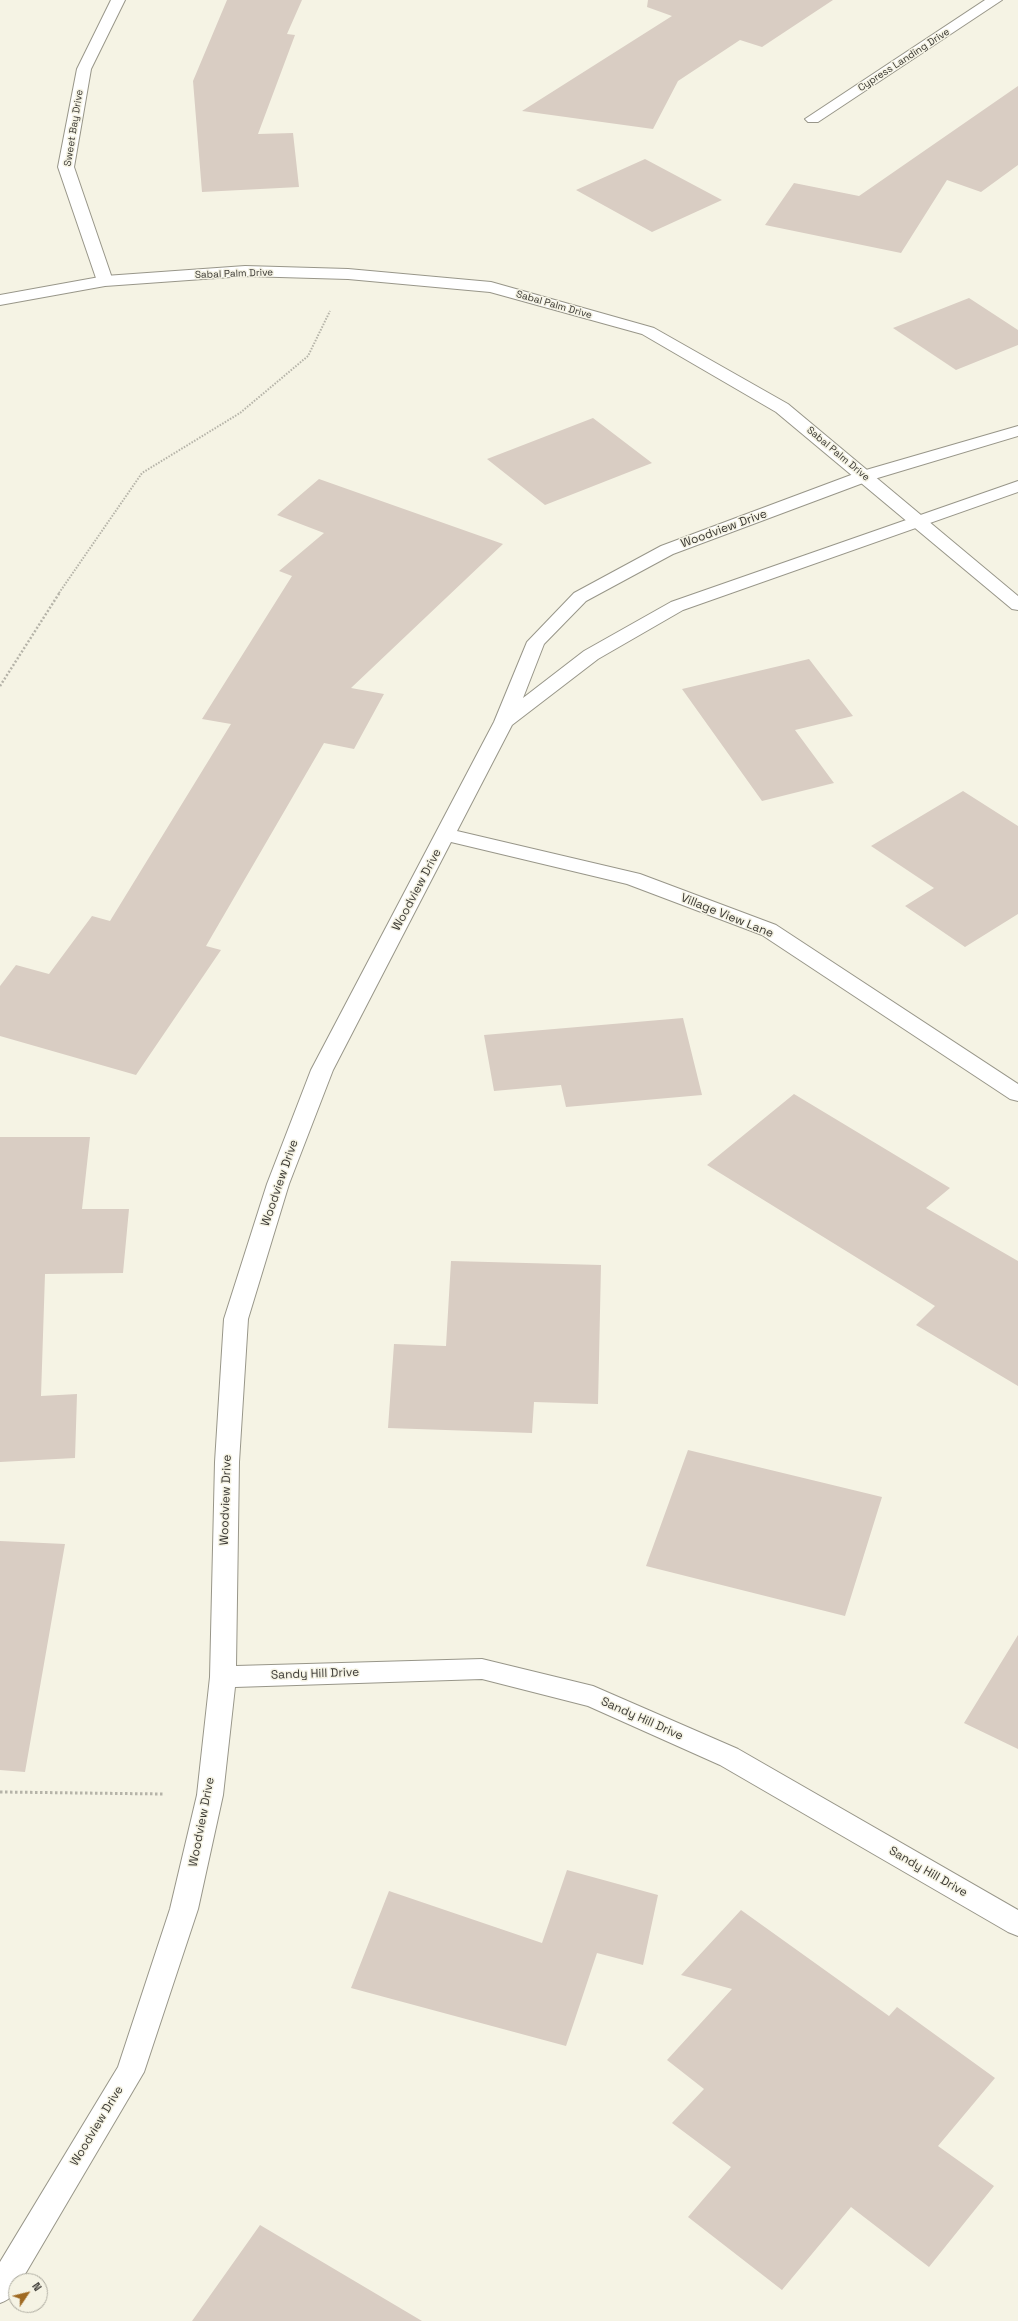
<!DOCTYPE html>
<style>
body{margin:0}
#map{position:relative;width:1018px;height:2321px;overflow:hidden;background:#f5f3e4;font-family:"Space Grotesk",sans-serif}
canvas{display:block}
.north{position:absolute;left:8px;top:2273px;width:40px;height:40px;box-sizing:border-box;background:#f5f3e4;border:1px solid #aba99e;border-radius:50%;rotate:55deg;font-size:11px;font-weight:700;line-height:16px;text-align:center;color:#3b3934}
.north::after{content:'';display:block;margin:auto;width:14px;height:18px;background:#9f6a23;clip-path:polygon(50% 0,100% 100%,50% 72%,0 100%)}
</style>
<div id="map">
<canvas width="1018" height="2321"></canvas>
<div class="north">N</div>
</div>
<script>
const c = document.querySelector('canvas').getContext('2d');
c.lineJoin = 'round';
function fillPath(path, color) { c.fillStyle = color; c.fill(path, 'evenodd'); }
function trace(path, color, width, dash) { c.strokeStyle = color; c.lineWidth = width; c.lineCap = dash ? 'butt' : 'round'; c.setLineDash(dash || []); c.stroke(path); }
function drawText(font, color, halo, rows, align = 'center') {
  c.font = font + ' "Space Grotesk",sans-serif'; c.lineWidth = 3; c.setLineDash([]); c.textBaseline = 'middle'; c.strokeStyle = halo; c.fillStyle = color; for (const [text, x, y, turn = 0] of rows) {
    c.save(); c.translate(x, y); c.rotate((+turn || 0) * Math.PI / 180); c.textAlign = isNaN(turn) ? turn : align; if (halo) c.strokeText(text, 0, 0); c.fillText(text, 0, 0); c.restore();
  }
}
const building = new Path2D(`
 M 227,0 L 302,0 L 287,34 L 295,35 L 258,134 L 293,133 L 299,187 L 202,192 L 193,81 Z
 M 648,0 L 833,0 L 762,47 L 740,40 L 678,81 L 653,129 L 522,111 L 672,16 L 647,7 Z
 M 1018,86 L 1018,165 L 981,192 L 947,180 L 901,253 L 765,225 L 794,183 L 859,196 Z
 M 645,159 L 722,200 L 652,232 L 576,190 Z
 M 969,298 L 1018,330 L 1018,345 L 956,370 L 893,328 Z
 M 593,418 L 652,463 L 545,505 L 487,459 Z
 M 319,479 L 503,544 L 351,688 L 384,694 L 354,749 L 324,743 L 206,946 L 221,950 L 136,1075 L 0,1036 L 0,986 L 16,965 L 49,974 L 92,916 L 110,921 L 231,724 L 202,719 L 292,576 L 279,571 L 324,533 L 277,515 Z
 M 809,659 L 853,716 L 795,730 L 834,783 L 762,801 L 682,689 Z
 M 963,791 L 1018,826 L 1018,914 L 965,947 L 905,906 L 934,888 L 871,846 Z
 M 683,1018 L 702,1095 L 566,1107 L 561,1085 L 494,1091 L 484,1035 Z
 M 794,1094 L 950,1188 L 926,1208 L 1018,1261 L 1018,1386 L 916,1325 L 935,1306 L 707,1165 Z
 M 0,1137 L 90,1137 L 82,1209 L 129,1209 L 123,1273 L 45,1274 L 41,1396 L 77,1394 L 75,1458 L 0,1462 Z
 M 451,1261 L 601,1265 L 598,1404 L 534,1402 L 532,1433 L 388,1428 L 394,1344 L 446,1346 Z
 M 688,1450 L 882,1497 L 845,1616 L 646,1566 Z
 M 0,1541 L 65,1544 L 25,1772 L 0,1770 Z
 M 1018,1635 L 1018,1749 L 964,1723 Z
 M 567,1870 L 658,1895 L 643,1965 L 597,1953 L 566,2046 L 351,1988 L 389,1891 L 542,1943 Z
 M 741,1910 L 889,2016 L 897,2007 L 995,2078 L 938,2146 L 994,2186 L 929,2267 L 851,2207 L 782,2290 L 688,2217 L 731,2167 L 672,2123 L 704,2089 L 667,2060 L 732,1989 L 681,1975 Z
 M 260,2225 L 422,2321 L 192,2321 Z`);
const pathFar2 = new Path2D(`
 M 59,593 L 142,473 L 240,413 L 308,356 L 330,311`);
const pathFar1 = new Path2D(`
 M 0,686 L 60,592`);
const path = new Path2D(`
 M 0,1792 L 163,1794`);
const street = new Path2D(`
 M 111,0 L 125,0 L 91,69 L 74,167 L 113,281 L 111,284 L 99,284 L 97,281 L 58,167 L 77,69 Z
 M 985,0 L 1002,0 L 818,122 L 808,122 L 805,119 Z
 M 1018,426 L 1018,436 L 871,480 L 673,554 L 586,601 L 544,644 L 523,698 L 584,651 L 671,602 L 1018,481 L 1018,492 L 683,610 L 598,659 L 512,725 L 457,831 L 640,874 L 776,925 L 1018,1084 L 1018,1101 L 1010,1099 L 762,935 L 627,884 L 451,842 L 333,1070 L 289,1184 L 248,1319 L 239,1462 L 236,1666 L 482,1659 L 593,1686 L 738,1749 L 1018,1910 L 1018,1936 L 1008,1932 L 720,1765 L 588,1706 L 482,1679 L 235,1687 L 223,1795 L 198,1909 L 144,2072 L 21,2281 L 16,2281 C 16,2294 11,2299 0,2303 L 0,2262 L 118,2067 L 170,1909 L 197,1795 L 210,1677 L 215,1462 L 224,1319 L 267,1184 L 311,1070 L 494,722 L 527,642 L 574,593 L 661,546 L 859,472 Z`);
const secondary = new Path2D(`
 M 245,266 L 348,269 L 491,282 L 654,328 L 788,404 L 1018,596 L 1018,610 L 1012,609 L 776,412 L 642,334 L 490,292 L 348,279 L 245,276 L 105,286 L 0,305 L 0,295 L 105,276 Z`);
const farStreetnames = [
 ["Cypress Landing Drive",904,60,-33],
 ["Sweet Bay Drive",74,128,-81],
 ["Sabal Palm Drive",234,274,-2],
 ["Sabal Palm Drive",554,305,16],
 ["Sabal Palm Drive",838,454,40]
];
const streetNames = [
 ["Woodview Drive",724,529,-20],
 ["Woodview Drive",417,890,-62],
 ["Village View Lane",727,916,22],
 ["Woodview Drive",280,1183,-71],
 ["Woodview Drive",226,1500,-88],
 ["Sandy Hill Drive",315,1674,-2],
 ["Sandy Hill Drive",642,1719,24],
 ["Woodview Drive",202,1822,-79],
 ["Sandy Hill Drive",928,1872,30],
 ["Woodview Drive",97,2126,-59]
];
fillPath(building, '#d9cdc3');
trace(street, '#989689', 2);
trace(secondary, '#989689', 2);
trace(pathFar2, '#b5b3a8', 2, [1.5, 1.5]);
trace(pathFar1, '#b5b3a8', 2.5, [2, 2]);
trace(path, '#b5b3a8', 3, [2.5, 2.5]);
fillPath(street, '#fff');
fillPath(secondary, '#fff');
drawText('10px', '#3b3934', '#f5f3e4', farStreetnames);
drawText('12px', '#3b3934', '#f5f3e4', streetNames);
</script>
